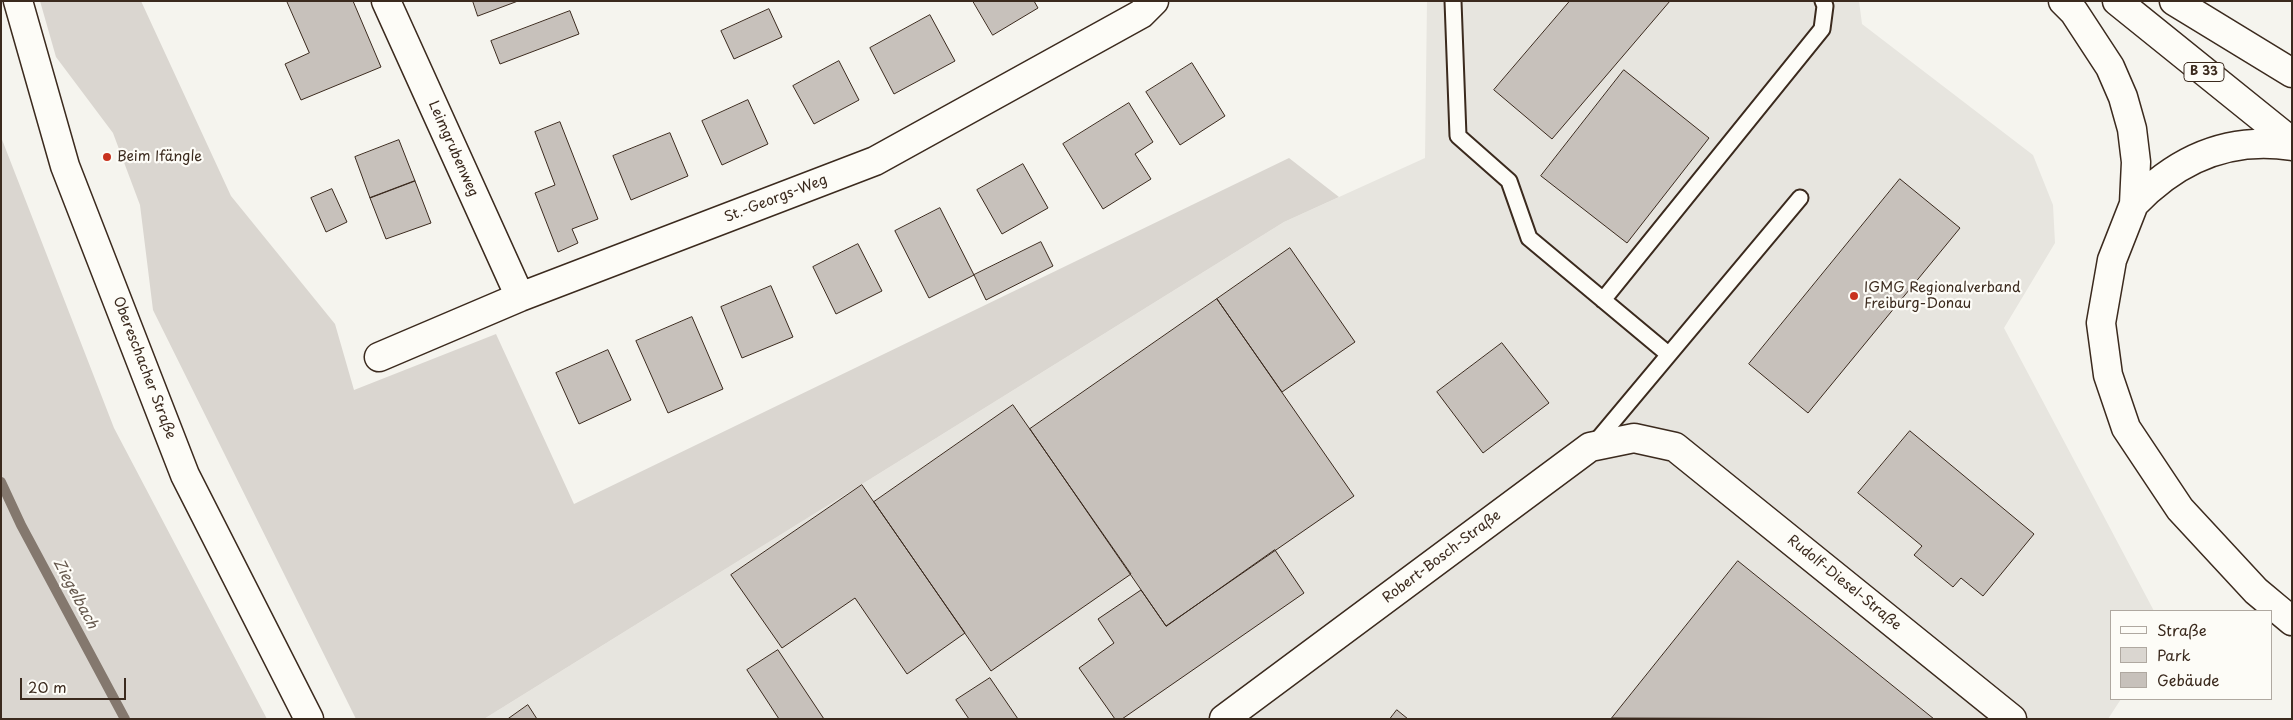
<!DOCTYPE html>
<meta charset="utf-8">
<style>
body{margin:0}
#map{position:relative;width:2293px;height:720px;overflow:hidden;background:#f5f4ee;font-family:"Playpen Sans",sans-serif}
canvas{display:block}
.frame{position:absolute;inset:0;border:2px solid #3b2a1e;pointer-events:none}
.legend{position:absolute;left:2110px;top:610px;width:162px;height:90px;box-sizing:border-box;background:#fdfcf7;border:1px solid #afa8a0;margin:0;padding:6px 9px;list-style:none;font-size:15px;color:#3b2a1e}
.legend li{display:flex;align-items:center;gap:10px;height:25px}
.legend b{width:25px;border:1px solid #afa8a0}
.scale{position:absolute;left:20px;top:678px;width:106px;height:22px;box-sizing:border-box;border:2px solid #3b2a1e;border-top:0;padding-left:6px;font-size:15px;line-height:18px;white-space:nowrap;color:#3b2a1e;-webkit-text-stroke:4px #fdfcf7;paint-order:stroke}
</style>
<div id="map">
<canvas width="2293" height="720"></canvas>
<div class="frame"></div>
<ul class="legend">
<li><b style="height:6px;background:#fdfcf7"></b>Straße</li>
<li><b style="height:14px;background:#dad6d0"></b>Park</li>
<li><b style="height:14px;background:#c7c1bb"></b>Gebäude</li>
</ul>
<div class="scale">20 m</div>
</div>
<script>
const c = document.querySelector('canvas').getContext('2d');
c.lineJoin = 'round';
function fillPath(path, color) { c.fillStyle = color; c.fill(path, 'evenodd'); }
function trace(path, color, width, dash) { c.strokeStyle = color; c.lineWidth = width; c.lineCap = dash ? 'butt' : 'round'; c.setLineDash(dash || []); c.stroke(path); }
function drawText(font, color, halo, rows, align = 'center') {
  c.font = font + ' "Playpen Sans",sans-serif'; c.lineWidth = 4.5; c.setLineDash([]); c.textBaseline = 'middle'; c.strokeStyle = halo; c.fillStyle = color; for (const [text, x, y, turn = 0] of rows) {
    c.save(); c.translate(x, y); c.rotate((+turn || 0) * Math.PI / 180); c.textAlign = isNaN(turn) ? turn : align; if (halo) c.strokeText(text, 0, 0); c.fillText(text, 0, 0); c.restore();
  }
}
const built = new Path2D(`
 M 1427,1 L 1859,1 L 1862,24 L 2033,155 L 2053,205 L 2055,243 L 2004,328 L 2154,611 L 2112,611 L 2112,699 L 2121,699 L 2108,719 L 484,719 L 1284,222 L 1425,158 Z`);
const green = new Path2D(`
 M 40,1 L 141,1 L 231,196 L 335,324 L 354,390 L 496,334 L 574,504 L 1289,158 L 1339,197 L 1284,222 L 484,719 L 356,719 L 153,310 L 140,205 L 113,133 L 56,57 Z
 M 1,137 L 114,428 L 267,719 L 1,719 Z`);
const stream = new Path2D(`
 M 1,482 L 21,525 L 125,719`);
const building = new Path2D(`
 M 287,1 L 353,1 L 381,67 L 301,100 L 285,64 L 309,53 Z
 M 473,1 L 518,1 L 478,16 Z
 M 973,1 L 1034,1 L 1038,8 L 993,35 Z
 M 1570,1 L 1670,1 L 1552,139 L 1494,90 Z
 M 769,9 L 782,37 L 734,59 L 721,31 Z
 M 570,11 L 579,34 L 500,64 L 491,41 Z
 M 930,15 L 955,61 L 894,94 L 870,48 Z
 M 839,61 L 859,100 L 814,124 L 793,86 Z
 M 1192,63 L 1225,116 L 1180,145 L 1146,92 Z
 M 1624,70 L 1709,138 L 1627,243 L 1541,176 Z
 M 748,100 L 768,144 L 722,165 L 702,121 Z
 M 1129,103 L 1153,142 L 1135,154 L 1151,179 L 1103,209 L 1063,144 Z
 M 560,122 L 598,219 L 572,229 L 578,243 L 558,252 L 535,193 L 555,185 L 535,132 Z
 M 670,133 L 688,176 L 631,200 L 613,156 Z
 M 399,140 L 415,181 L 370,198 L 355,157 Z
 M 1023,164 L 1048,208 L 1002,234 L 977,190 Z
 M 1900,179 L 1960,228 L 1808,413 L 1749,364 Z
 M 415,181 L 431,223 L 386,239 L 370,198 Z
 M 332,189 L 347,222 L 326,232 L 311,198 Z
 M 940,208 L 974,275 L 929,298 L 895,231 Z
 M 1041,242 L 1053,266 L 986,300 L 974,275 Z
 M 858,244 L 882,291 L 836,314 L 813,267 Z
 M 1290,248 L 1355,342 L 1282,392 L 1217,299 Z
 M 771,286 L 793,337 L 742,358 L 721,307 Z
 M 1217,299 L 1354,496 L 1166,626 L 1030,429 Z
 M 692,317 L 723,389 L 668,413 L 636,341 Z
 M 1502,343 L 1549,403 L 1483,453 L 1437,392 Z
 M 608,350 L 631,400 L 579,424 L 556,373 Z
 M 1013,405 L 1131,574 L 991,671 L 874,502 Z
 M 1910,431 L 2034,534 L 1983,596 L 1961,578 L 1953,587 L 1914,555 L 1922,546 L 1858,493 Z
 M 862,485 L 965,633 L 907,674 L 855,598 L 782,648 L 731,575 Z
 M 1275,550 L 1304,593 L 1122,719 L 1115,719 L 1079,668 L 1114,643 L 1098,619 L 1141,590 L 1166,626 Z
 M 1738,561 L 1934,719 L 1612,718 Z
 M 778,650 L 824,719 L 779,719 L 747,670 Z
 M 990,678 L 1018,719 L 969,719 L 956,700 Z
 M 528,705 L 537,719 L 508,719 Z
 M 1397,710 L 1408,719 L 1390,719 Z`);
const lane = new Path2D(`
 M 1453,1 L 1458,136 L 1509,181 L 1529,238 L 1668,354
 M 1603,300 L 1822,29 L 1825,6 L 1823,1
 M 1594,444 L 1800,198`);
const street = new Path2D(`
 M 386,1 L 520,297
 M 379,357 L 520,297 L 875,161 L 1141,14 L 1154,1
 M 1224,719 L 1590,447 L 1634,438 L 1675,447 L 2012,719`);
const secondary = new Path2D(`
 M 18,1 L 65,166 L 185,475 L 309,719
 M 2063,1 L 2074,12 L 2110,67 L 2123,97 L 2132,129 L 2136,162 L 2134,204 L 2112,260 L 2101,323 L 2108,375 L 2126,428 L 2180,509 L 2256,591 L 2292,621
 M 2174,1 L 2292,73
 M 2134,204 C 2177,159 2229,136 2292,146`);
const primary = new Path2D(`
 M 2117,1 L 2292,142`);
const markers = [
 [107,157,5,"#c8321e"],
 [1854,296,5,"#c8321e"]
];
const shields = [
 [2204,72,40]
];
const shieldNames = [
 ["B 33",2204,72]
];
const streetNames = [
 ["Leimgrubenweg",453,149,66],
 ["St.-Georgs-Weg",776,199,-21],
 ["Obereschacher Straße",144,368,69],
 ["Robert-Bosch-Straße",1442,557,-37],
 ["Rudolf-Diesel-Straße",1844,583,39]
];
const poiNames = [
 ["Beim Ifängle",117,157],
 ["IGMG Regionalverband",1864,288],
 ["Freiburg-Donau",1864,304]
];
const waterNames = [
 ["Ziegelbach",75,594,62]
];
fillPath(built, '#e7e5df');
fillPath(green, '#dad6d0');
trace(stream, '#84786e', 10);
fillPath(building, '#c7c1bb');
trace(building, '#3b2a1e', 1);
trace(lane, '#3b2a1e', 19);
trace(street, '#3b2a1e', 31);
trace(secondary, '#3b2a1e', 31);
trace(primary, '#3b2a1e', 31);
trace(lane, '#fdfcf7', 15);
trace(street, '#fdfcf7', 28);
trace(secondary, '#fdfcf7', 28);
trace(primary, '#fdfcf7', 28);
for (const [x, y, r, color] of markers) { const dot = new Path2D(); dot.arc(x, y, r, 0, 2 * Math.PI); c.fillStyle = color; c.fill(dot); trace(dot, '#fdfcf7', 2); }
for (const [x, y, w] of shields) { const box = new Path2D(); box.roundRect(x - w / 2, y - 9.5, w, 19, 4); c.fillStyle = '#fdfcf7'; c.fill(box); trace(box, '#3b2a1e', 1); }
drawText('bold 12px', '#3b2a1e', null, shieldNames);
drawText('14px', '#3b2a1e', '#fdfcf7', streetNames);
drawText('14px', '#3b2a1e', '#fdfcf7', poiNames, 'left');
drawText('italic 15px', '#65584d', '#fdfcf7', waterNames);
</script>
